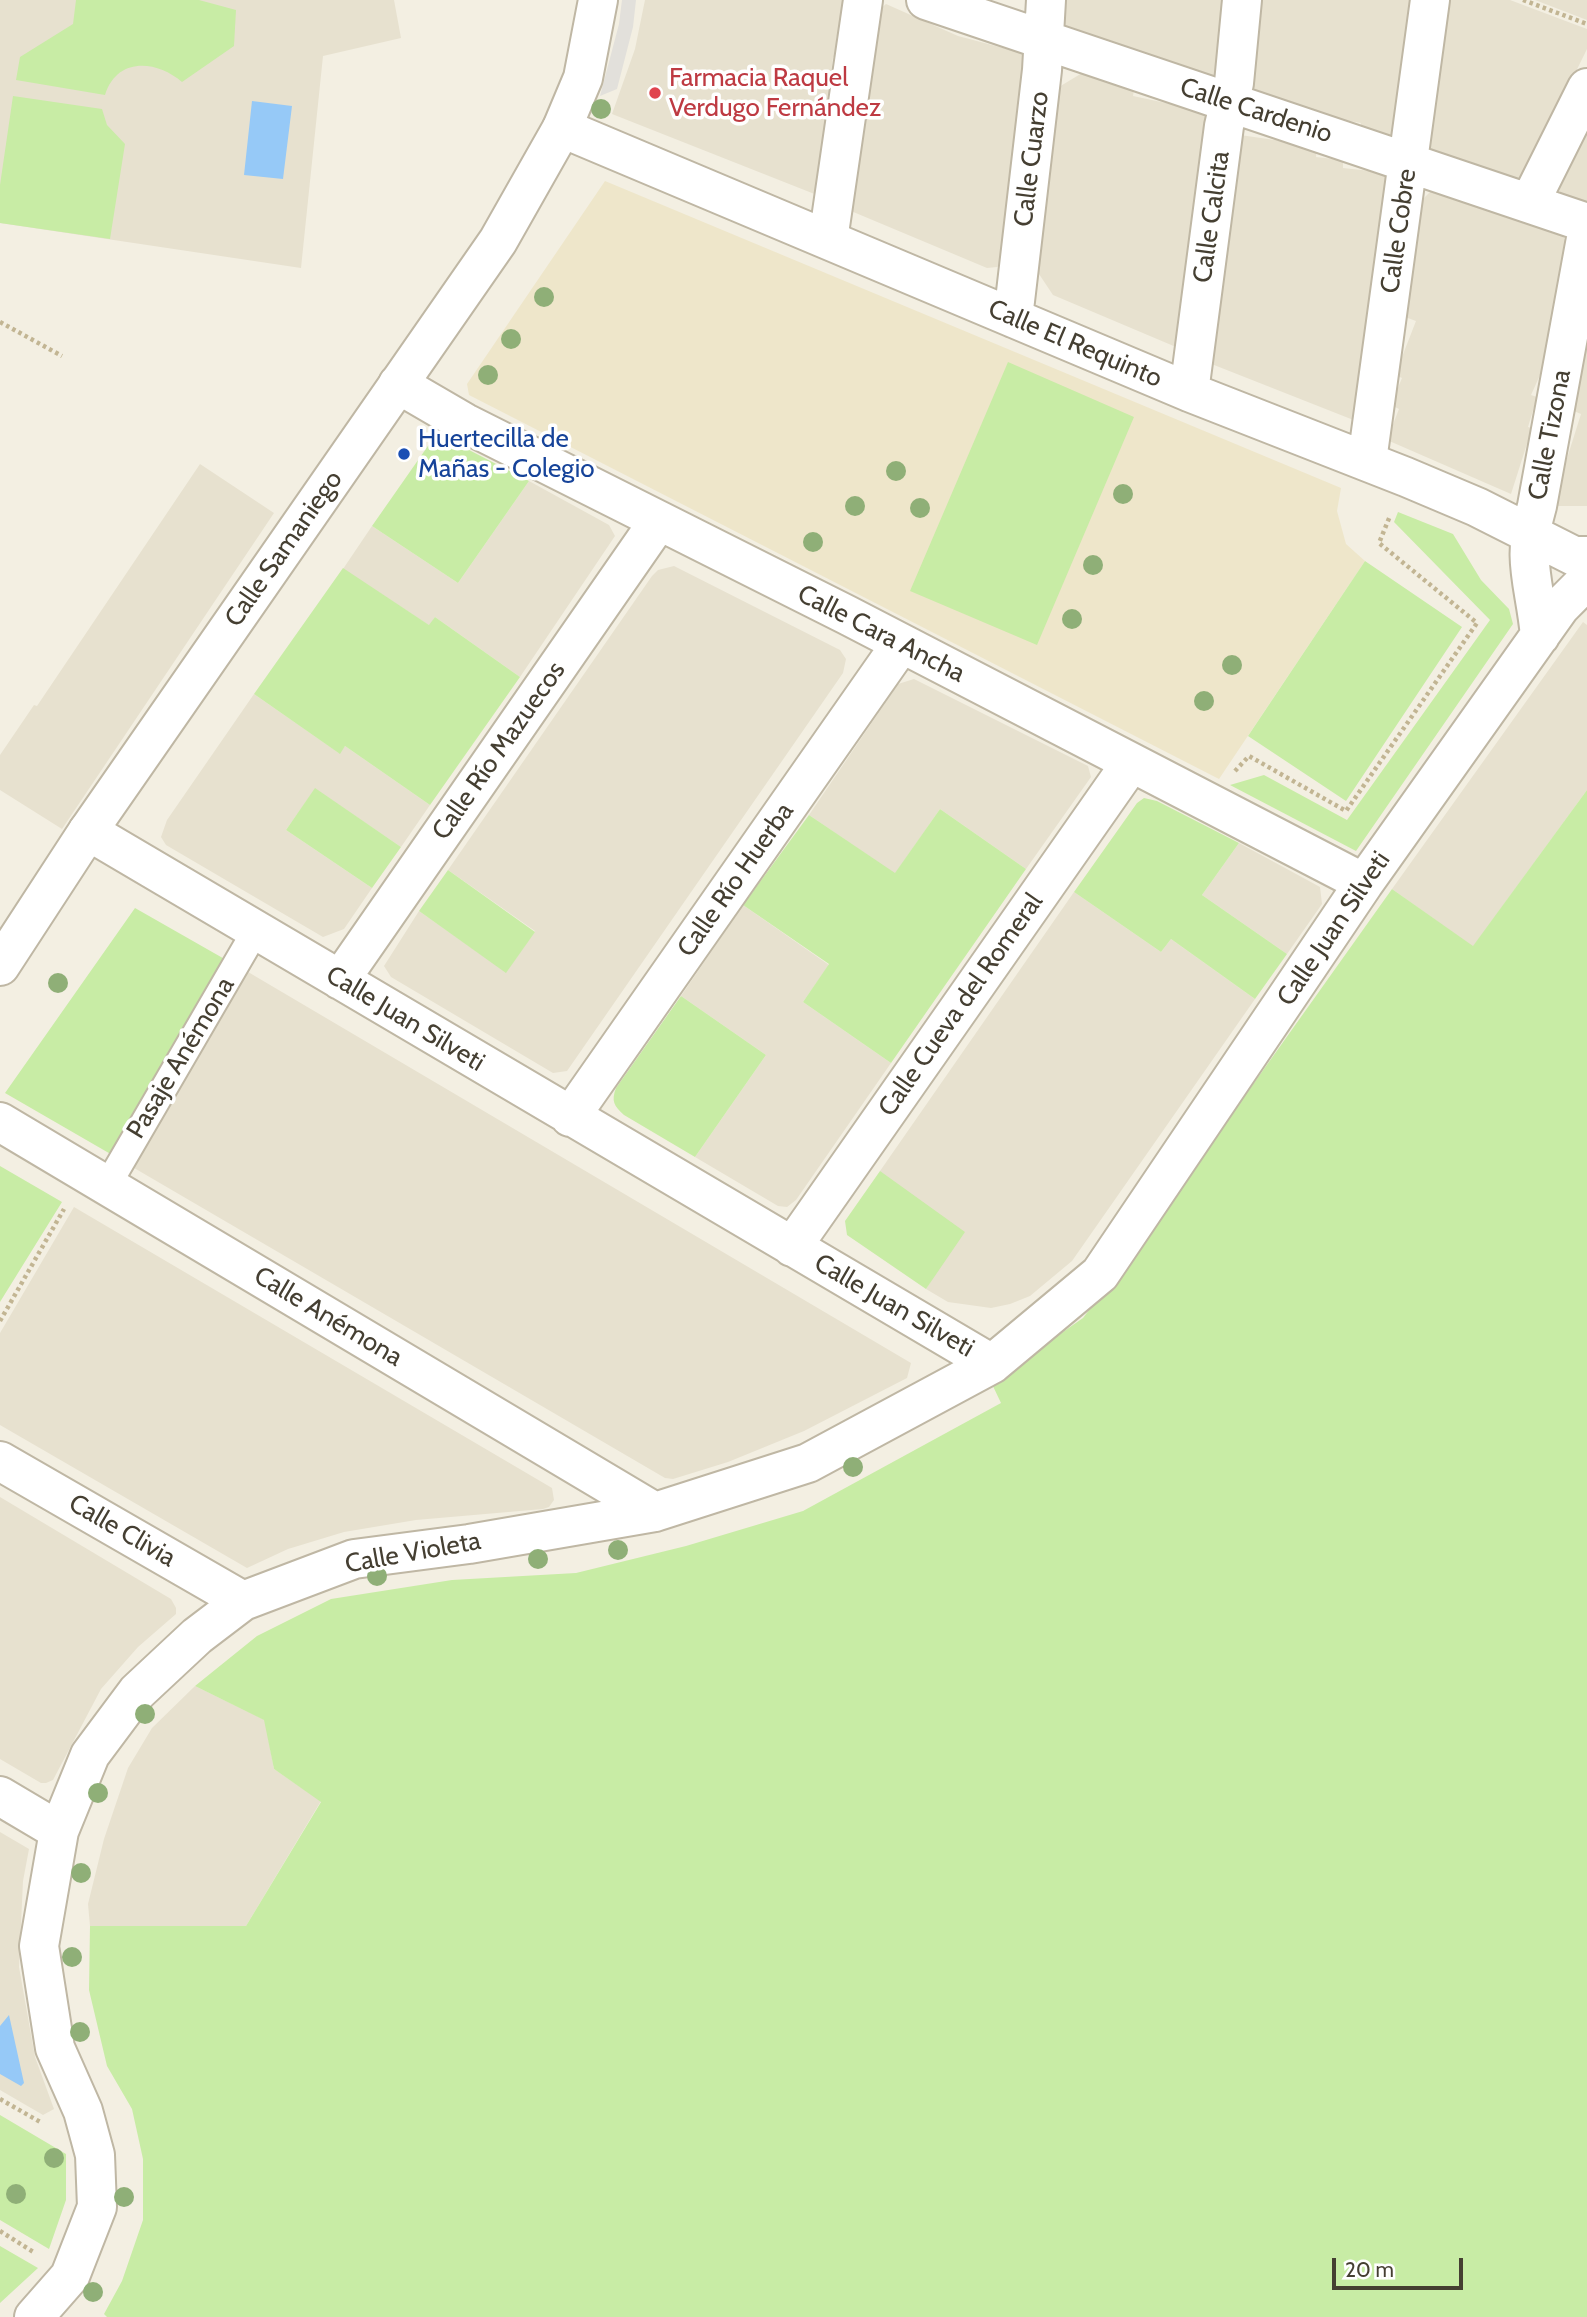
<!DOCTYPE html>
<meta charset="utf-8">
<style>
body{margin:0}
#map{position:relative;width:1587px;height:2317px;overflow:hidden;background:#f3efe2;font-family:Cabin,sans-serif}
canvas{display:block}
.scale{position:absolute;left:1332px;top:2258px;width:131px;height:32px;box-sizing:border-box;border:4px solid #453f32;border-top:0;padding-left:9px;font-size:21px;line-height:24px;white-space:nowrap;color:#453f32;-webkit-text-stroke:5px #fff;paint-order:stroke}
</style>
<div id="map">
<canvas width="1587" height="2317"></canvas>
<div class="scale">20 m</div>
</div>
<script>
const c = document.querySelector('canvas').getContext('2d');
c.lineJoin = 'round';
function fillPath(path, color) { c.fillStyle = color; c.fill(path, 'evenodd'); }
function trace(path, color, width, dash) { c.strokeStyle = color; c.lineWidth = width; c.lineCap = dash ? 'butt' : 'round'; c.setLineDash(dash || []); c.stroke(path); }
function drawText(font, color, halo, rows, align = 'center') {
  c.font = font + ' Cabin,sans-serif'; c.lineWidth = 7; c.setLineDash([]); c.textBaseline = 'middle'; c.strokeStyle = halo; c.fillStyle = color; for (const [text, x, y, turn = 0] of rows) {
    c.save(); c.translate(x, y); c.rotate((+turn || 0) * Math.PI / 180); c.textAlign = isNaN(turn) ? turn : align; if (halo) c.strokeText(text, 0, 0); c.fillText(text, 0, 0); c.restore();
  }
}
const residential = new Path2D(`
 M 0,0 L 394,0 L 401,38 L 323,56 L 301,268 L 0,223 Z
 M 645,0 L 846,0 L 836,40 L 841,43 L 840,59 L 833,57 L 817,195 L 612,114 L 635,49 Z
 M 1061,0 L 1226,0 L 1218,83 L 1057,30 Z
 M 1261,0 L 1413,0 L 1393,142 L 1360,132 L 1361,123 L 1324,117 L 1251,96 Z
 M 1446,0 L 1510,0 L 1587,29 L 1587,49 L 1520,185 L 1426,154 Z
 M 1535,0 L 1587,0 L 1587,20 Z
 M 886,4 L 958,36 L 1026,54 L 1001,265 L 997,267 L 987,268 L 851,211 L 875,13 Z
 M 1082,73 L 1134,90 L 1133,96 L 1208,112 L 1176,347 L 1053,295 L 1037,271 L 1059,87 Z
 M 1587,124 L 1587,209 L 1561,200 L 1558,182 Z
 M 1240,135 L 1317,146 L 1316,157 L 1343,160 L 1343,168 L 1389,173 L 1356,421 L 1209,363 Z
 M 1431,191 L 1563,236 L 1566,242 L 1545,364 L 1531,395 L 1537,397 L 1528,427 L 1532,428 L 1511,494 L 1387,440 L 1399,409 L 1391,405 L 1402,378 L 1395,375 L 1416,321 L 1405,317 L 1420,202 Z
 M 1587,322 L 1587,506 L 1552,506 L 1581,414 L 1569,409 Z
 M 200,464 L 274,513 L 62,829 L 0,790 L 0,755 L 34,705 L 37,706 Z
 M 529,481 L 609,525 L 615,536 L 520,677 L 435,617 L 430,626 L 343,569 L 372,526 L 458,583 Z
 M 674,566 L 840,650 L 846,659 L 843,673 L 567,1071 L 553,1073 L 391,977 L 384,966 L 419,911 L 506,972 L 535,931 L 448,870 L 652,576 L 658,570 Z
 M 1583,622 L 1587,625 L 1587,790 L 1473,947 L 1392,889 Z
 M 914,679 L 1088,766 L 1091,777 L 1026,869 L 940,809 L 895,874 L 809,815 L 898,684 Z
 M 254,694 L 339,753 L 345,746 L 430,805 L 401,847 L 315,789 L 286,830 L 372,888 L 344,929 L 323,937 L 166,845 L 161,837 L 167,820 Z
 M 1239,843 L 1320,887 L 1322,904 L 1287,954 L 1202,895 Z
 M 1074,892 L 1161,952 L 1171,939 L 1255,999 L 1072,1261 L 1030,1296 L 1010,1304 L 991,1308 L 948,1302 L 926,1289 L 932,1279 L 880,1171 Z
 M 743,905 L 829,965 L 803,1002 L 891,1063 L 796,1200 L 787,1207 L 778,1206 L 695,1157 L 766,1055 L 681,996 Z
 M 243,969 L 911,1363 L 907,1378 L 804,1431 L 728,1462 L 673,1479 L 665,1478 L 129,1165 Z
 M 74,1207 L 552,1488 L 554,1500 L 549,1507 L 543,1509 L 416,1520 L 344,1532 L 288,1549 L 247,1568 L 0,1425 L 0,1333 Z
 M 0,1497 L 171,1599 L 176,1608 L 176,1614 L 138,1647 L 101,1689 L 53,1780 L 46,1783 L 41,1783 L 0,1759 Z
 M 195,1686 L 265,1720 L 274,1769 L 321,1801 L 246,1926 L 90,1926 L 88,1904 L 104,1839 L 128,1768 L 152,1728 Z
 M 0,1832 L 29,1849 L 23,1881 L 19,1967 L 35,2057 L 54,2109 L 43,2115 L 0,2090 Z`);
const education = new Path2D(`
 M 605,181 L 1341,488 L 1337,511 L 1346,544 L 1365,561 L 1219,779 L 469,395 L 467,384 Z`);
const green = new Path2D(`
 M 76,0 L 199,0 L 236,10 L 234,46 L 182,82 C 156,60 117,57 105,95 L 16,80 L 20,57 L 73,24 Z
 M 13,96 L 102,109 L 107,125 L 125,144 L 110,239 L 0,223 L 0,185 Z
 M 1008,362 L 1134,417 L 1037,645 L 910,591 Z
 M 442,436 L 529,481 L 458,583 L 372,526 L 430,443 Z
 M 1398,512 L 1453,534 L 1481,580 L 1509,609 L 1513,624 L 1356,851 L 1230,785 L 1264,775 L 1347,820 L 1490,620 L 1394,522 Z
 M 1365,561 L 1462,627 L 1346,801 L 1248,736 Z
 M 343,568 L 429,625 L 435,617 L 520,677 L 430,805 L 345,746 L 340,754 L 254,694 Z
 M 315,788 L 401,847 L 372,888 L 286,830 Z
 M 1587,790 L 1587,2317 L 107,2317 L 104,2314 L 122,2281 L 143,2220 L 143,2159 L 132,2109 L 107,2066 L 89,1990 L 90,1926 L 246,1926 L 321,1802 L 274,1769 L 264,1720 L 195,1686 L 257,1636 L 331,1599 L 452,1580 L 576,1573 L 686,1546 L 803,1511 L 1001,1403 L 991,1382 L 1083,1318 L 1143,1239 L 1392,889 L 1473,946 Z
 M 1144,798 L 1157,801 L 1239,843 L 1202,895 L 1287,954 L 1255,999 L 1171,939 L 1161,952 L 1074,892 L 1137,803 Z
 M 940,809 L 1026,869 L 891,1063 L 803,1002 L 829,964 L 743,905 L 809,815 L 895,873 Z
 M 448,870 L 535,932 L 506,973 L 419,911 Z
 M 135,908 L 228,961 L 114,1156 L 5,1093 Z
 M 681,996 L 766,1055 L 695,1157 L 624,1115 C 614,1106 611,1101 616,1088 Z
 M 0,1166 L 62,1202 L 0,1302 Z
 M 880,1171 L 965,1232 L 926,1289 L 847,1235 L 845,1221 Z
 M 0,2115 L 66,2154 L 66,2200 L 49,2249 L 0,2220 Z
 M 0,2246 L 38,2268 L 0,2303 Z`);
const parking = new Path2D(`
 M 622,0 L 636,0 L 633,27 L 617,89 L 600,96 L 619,24 Z`);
const water = new Path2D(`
 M 252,101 L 292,106 L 283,179 L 244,175 Z
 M 9,2015 L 24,2083 L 21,2086 L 0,2074 L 0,2026 Z`);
const path = new Path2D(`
 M 1523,0 L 1587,24
 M 0,322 L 62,356
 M 1235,771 L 1249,756 L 1346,811 L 1477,623 L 1379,543 L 1390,516
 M 0,1321 L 64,1209
 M 0,2099 L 42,2123
 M 0,2231 L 35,2253`);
const service = new Path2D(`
 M 107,1186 L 256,930`);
const minor = new Path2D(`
 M 926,0 L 1587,223
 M 562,128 L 1189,392 L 1406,477 L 1477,507 L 1574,556 L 1587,556
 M 1530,202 L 1587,88
 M 828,240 L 863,0
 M 1013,318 L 1042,70 L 1046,0
 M 398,384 L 465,423 L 847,615 L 1364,883
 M 1189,392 L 1224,126 L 1234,83 L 1242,0
 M 1367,461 L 1430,0
 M 1540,636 C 1535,583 1521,561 1537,506 L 1587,233
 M 88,831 L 992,1364
 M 340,980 L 658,522
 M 570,1117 L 901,644
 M 0,1122 L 655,1512
 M 792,1247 L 1131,763
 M 0,1461 L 243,1601
 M 0,1796 L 59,1831
 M 34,2317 L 70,2276 L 97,2207 L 95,2155 L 83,2111 L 55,2048 L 39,1946 L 59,1831 L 90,1755 L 137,1692 L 197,1636 L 243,1601 L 354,1559 L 469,1544 L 655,1512 L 808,1463 L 992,1364 L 1100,1274 L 1364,883 L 1560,607 L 1587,580`);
const tertiary = new Path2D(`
 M 0,966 L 88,831 L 498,241 L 562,128 L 583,78 L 598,0`);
const trees = [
 [601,109],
 [544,297],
 [511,339],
 [488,375],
 [896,471],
 [1123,494],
 [855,506],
 [920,508],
 [813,542],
 [1093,565],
 [1072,619],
 [1232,665],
 [1204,701],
 [58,983],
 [853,1467],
 [618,1550],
 [538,1559],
 [377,1576],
 [145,1714],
 [98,1793],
 [81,1873],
 [72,1957],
 [80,2032],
 [54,2158],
 [16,2194],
 [124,2197],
 [93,2292]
];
const markers = [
 [655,93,7,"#e0444e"],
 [404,454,7,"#1a4fb4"]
];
const healthNames = [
 ["Farmacia Raquel",669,78],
 ["Verdugo Fernández",669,108]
];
const streetNames = [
 ["Calle Cardenio",1256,111,18],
 ["Calle Cuarzo",1032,159,-83],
 ["Calle Calcita",1212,217,-82],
 ["Calle Cobre",1399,231,-82],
 ["Calle El Requinto",1075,344,23],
 ["Calle Tizona",1550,435,-79],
 ["Calle Samaniego",284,549,-55],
 ["Calle Cara Ancha",881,634,27],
 ["Calle Río Mazuecos",499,751,-55],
 ["Calle Río Huerba",736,880,-55],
 ["Calle Juan Silveti",1334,929,-56],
 ["Calle Cueva del Romeral",961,1005,-55],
 ["Calle Juan Silveti",405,1019,31],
 ["Pasaje Anémona",181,1058,-59],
 ["Calle Juan Silveti",894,1306,30],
 ["Calle Anémona",328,1317,31],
 ["Calle Clivia",122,1531,30],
 ["Calle Violeta",413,1553,-10]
];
const transitNames = [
 ["Huertecilla de",418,439],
 ["Mañas - Colegio",418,469]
];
fillPath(residential, '#e7e1cf');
fillPath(education, '#eee6ca');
fillPath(green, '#c8eca5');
fillPath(parking, '#e2e0db');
fillPath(water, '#96c9f7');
trace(service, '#bfb7a4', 30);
trace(minor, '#bfb7a4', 42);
trace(tertiary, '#bfb7a4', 42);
trace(path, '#c2b593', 4.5, [3.5, 3.5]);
trace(service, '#fff', 26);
trace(minor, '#fff', 38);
trace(tertiary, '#fff', 38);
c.fillStyle = '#8faf77';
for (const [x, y] of trees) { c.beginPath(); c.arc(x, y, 10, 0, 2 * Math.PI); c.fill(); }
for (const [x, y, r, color] of markers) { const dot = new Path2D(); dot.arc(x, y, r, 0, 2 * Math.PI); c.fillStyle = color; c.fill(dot); trace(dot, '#fff', 2.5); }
drawText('26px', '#be3a42', '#fff', healthNames, 'left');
drawText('26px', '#453f32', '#fff', streetNames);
drawText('26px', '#164399', '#fff', transitNames, 'left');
</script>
